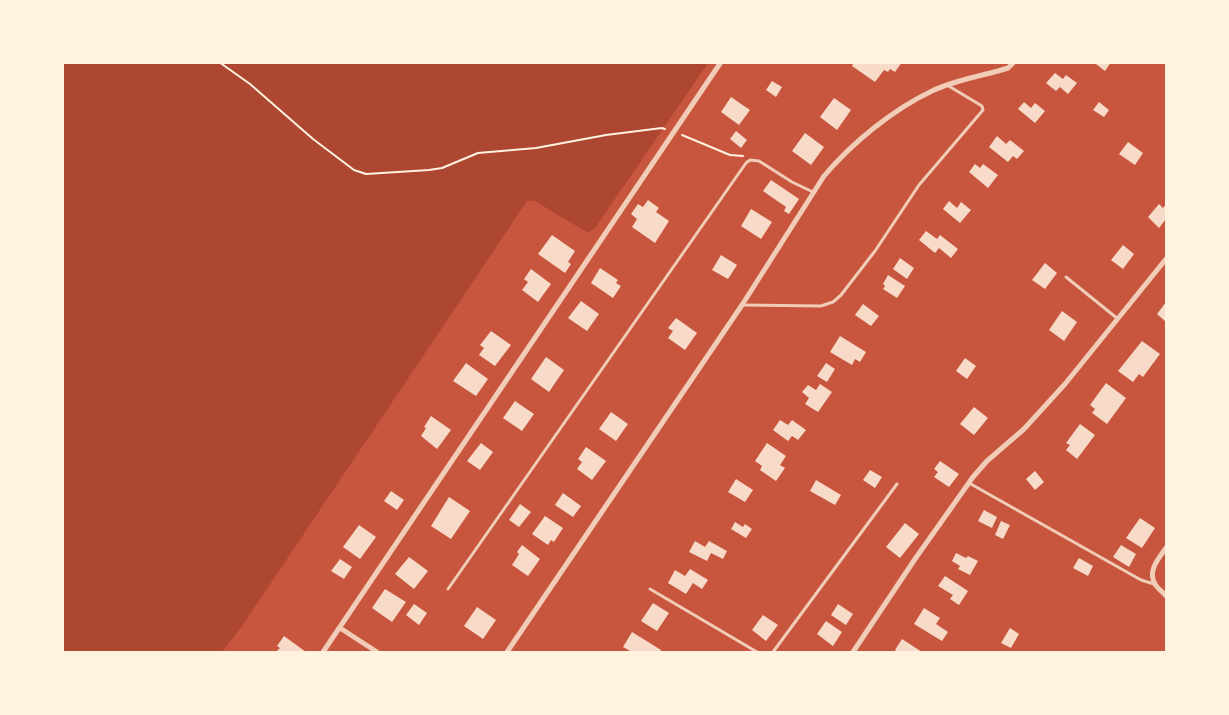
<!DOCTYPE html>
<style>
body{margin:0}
#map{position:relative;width:1229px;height:715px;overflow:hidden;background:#c8553d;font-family:Barlow,sans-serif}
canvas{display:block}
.frame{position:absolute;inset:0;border:64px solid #fff3e0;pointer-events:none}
</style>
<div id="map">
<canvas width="1229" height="715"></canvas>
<div class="frame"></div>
</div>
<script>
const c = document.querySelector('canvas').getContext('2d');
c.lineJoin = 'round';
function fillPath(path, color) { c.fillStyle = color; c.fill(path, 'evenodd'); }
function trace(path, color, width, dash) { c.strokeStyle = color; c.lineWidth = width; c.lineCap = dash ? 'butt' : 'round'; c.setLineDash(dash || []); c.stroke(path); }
const green = new Path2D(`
 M 62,63 L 708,63 L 595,228 L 588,233 L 535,201 L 527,201 L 240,629 L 222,652 L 63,652 Z`);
const building = new Path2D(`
 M 854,62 L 902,62 L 895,72 L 890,69 L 888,72 L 884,70 L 875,82 L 852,66 Z
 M 1097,62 L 1111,62 L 1105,71 L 1096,64 Z
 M 1055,73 L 1063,79 L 1066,75 L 1077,83 L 1068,94 L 1060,87 L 1056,91 L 1046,83 Z
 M 772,81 L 782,87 L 776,97 L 766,90 Z
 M 731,97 L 750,110 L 739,125 L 721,112 Z
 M 834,98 L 851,110 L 837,130 L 820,117 Z
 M 1024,102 L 1031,108 L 1035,103 L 1045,111 L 1035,123 L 1018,109 Z
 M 1099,102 L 1109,110 L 1104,117 L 1093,110 Z
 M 736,131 L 747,140 L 741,148 L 730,139 Z
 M 805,133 L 824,147 L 811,165 L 792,151 Z
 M 997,136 L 1006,144 L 1010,140 L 1024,151 L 1017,159 L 1013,156 L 1008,162 L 989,147 Z
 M 1128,142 L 1143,153 L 1135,165 L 1119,154 Z
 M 975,164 L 980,168 L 983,164 L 998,175 L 988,188 L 969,172 Z
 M 771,180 L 799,199 L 789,214 L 784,211 L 786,207 L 763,191 Z
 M 648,200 L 659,208 L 656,212 L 669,221 L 655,243 L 632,227 L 637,219 L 631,214 L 638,204 L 643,207 Z
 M 949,201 L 957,208 L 961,202 L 971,210 L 960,223 L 943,209 Z
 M 1159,204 L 1163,208 L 1166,204 L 1166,219 L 1159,228 L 1148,217 Z
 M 751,209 L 772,222 L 761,239 L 741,226 Z
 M 926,231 L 937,239 L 940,235 L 958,249 L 951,258 L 939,248 L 935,253 L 919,240 Z
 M 552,235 L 575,251 L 568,262 L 571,264 L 565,273 L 538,254 Z
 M 1123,245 L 1134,254 L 1123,269 L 1111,260 Z
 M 721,255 L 737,265 L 728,279 L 712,270 Z
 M 900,258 L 914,268 L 907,279 L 893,269 Z
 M 1045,263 L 1057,273 L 1045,289 L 1032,280 Z
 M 600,268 L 618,280 L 616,283 L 621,286 L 613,298 L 591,283 Z
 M 531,269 L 551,284 L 538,302 L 522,290 L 528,282 L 524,279 Z
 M 888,275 L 905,286 L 897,298 L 883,289 L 885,286 L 883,284 Z
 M 581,301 L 599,314 L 587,331 L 568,318 Z
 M 1166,302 L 1166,322 L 1157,314 Z
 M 863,304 L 879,316 L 871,326 L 855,315 Z
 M 1062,311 L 1077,322 L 1064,341 L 1049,330 Z
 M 676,318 L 697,333 L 685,350 L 668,338 L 673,331 L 668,328 Z
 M 491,331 L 511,345 L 495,366 L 479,355 L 484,348 L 480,345 Z
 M 840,336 L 866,352 L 860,362 L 855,359 L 852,365 L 830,352 Z
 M 1142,341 L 1160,354 L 1143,377 L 1139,374 L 1133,382 L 1118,371 Z
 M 546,357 L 564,370 L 549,392 L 531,379 Z
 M 965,358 L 976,366 L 967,379 L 956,371 Z
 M 466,363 L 488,379 L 476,396 L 453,381 Z
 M 826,363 L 835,369 L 827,382 L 817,376 Z
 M 1106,383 L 1126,398 L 1107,424 L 1092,413 L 1095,409 L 1090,405 Z
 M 820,384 L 832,392 L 818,412 L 805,404 L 809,398 L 802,392 L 808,385 L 816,390 Z
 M 515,401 L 534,414 L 522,431 L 503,418 Z
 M 974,407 L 988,418 L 974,435 L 960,424 Z
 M 611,412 L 628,424 L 616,441 L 599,429 Z
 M 431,416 L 451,430 L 437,449 L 421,436 L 426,428 L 424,427 Z
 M 780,420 L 788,425 L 792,420 L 806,430 L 798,440 L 792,436 L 788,441 L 773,430 Z
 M 1080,424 L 1095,435 L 1077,459 L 1066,450 L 1070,445 L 1066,443 Z
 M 481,443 L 493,452 L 480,470 L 467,461 Z
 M 767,443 L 786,456 L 780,465 L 785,468 L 776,481 L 760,470 L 762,466 L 755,461 Z
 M 586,447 L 606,461 L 592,480 L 577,469 L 582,462 L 578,459 Z
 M 940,461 L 959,474 L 949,487 L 934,477 L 938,472 L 934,469 Z
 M 870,470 L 882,477 L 875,488 L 863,480 Z
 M 1035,471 L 1044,482 L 1035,490 L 1026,479 Z
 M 736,479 L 753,490 L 745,502 L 728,492 Z
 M 816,480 L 841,495 L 835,505 L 810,491 Z
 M 391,491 L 404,500 L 397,510 L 384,501 Z
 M 563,493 L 581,506 L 573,517 L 555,505 Z
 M 449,497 L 470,511 L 451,539 L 431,526 Z
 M 520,504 L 531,512 L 519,527 L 509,520 Z
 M 984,510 L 997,517 L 992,528 L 978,521 Z
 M 545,516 L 563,528 L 554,542 L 551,540 L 548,545 L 532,534 Z
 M 1140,518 L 1155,528 L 1142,548 L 1126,538 Z
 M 1001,521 L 1010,525 L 1003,539 L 995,535 Z
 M 735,522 L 743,527 L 745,524 L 752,529 L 746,538 L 731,529 Z
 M 905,523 L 919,534 L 900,558 L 886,547 Z
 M 359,525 L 376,537 L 360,559 L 343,547 Z
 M 695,541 L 705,547 L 709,541 L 727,551 L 723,559 L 711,553 L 707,561 L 689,552 Z
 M 522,545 L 540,559 L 528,576 L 512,565 L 519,554 L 517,552 Z
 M 1121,545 L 1136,554 L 1129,567 L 1113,557 Z
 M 956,553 L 966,558 L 968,556 L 978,561 L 970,575 L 958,569 L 960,566 L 952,561 Z
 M 409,557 L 428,571 L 414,589 L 395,574 Z
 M 1079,558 L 1093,566 L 1088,576 L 1073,568 Z
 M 340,559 L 352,567 L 344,579 L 331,571 Z
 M 690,569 L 708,580 L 702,589 L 693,583 L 686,594 L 668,583 L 675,570 L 685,576 Z
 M 945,576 L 968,591 L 959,605 L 950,599 L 953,595 L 938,586 Z
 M 385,589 L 406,602 L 392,622 L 372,608 Z
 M 653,603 L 669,613 L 657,631 L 641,621 Z
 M 414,604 L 427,613 L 419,625 L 406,615 Z
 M 838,604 L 853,614 L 846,625 L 831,615 Z
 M 477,607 L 496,620 L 483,639 L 464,626 Z
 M 924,608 L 940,618 L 936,624 L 948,632 L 942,641 L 914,624 Z
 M 763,615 L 778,625 L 766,641 L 752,630 Z
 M 826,621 L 842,632 L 833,646 L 817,634 Z
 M 1010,628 L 1019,634 L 1011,648 L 1001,643 Z
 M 632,632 L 661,650 L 660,652 L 632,652 L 623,647 Z
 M 284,636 L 306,652 L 276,652 L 280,648 L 277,646 Z
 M 902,639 L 922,652 L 898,652 L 895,650 Z`);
const path = new Path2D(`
 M 219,62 L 250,84 L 313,139 L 354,170 L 366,174 L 429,170 L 442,168 L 478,153 L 536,148 L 606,135 L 662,128 L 665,129
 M 682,135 L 730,155 L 743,156`);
const service = new Path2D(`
 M 1066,277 L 1118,319
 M 743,305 L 821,306 L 833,302 L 841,295 L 875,251 L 919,185 L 983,110 L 982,106 L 947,85
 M 969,483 L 1141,580 L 1154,584
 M 448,589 L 746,163 L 750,160 L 759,161 L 792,182 L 813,192
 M 650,589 L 757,652
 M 773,652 L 897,484`);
const minor = new Path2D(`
 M 1166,548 C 1159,558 1147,571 1155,584 C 1157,588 1163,592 1166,596
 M 340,628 L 377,652
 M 323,652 L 721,62
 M 507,652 L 742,305 L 824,176 C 852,143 892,110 932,91 C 952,81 976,77 998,71 L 1008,68 L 1014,62
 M 853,652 L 915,559 L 973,477 L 987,461 L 1024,429 L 1065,384 L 1166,259`);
fillPath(green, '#ae4732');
fillPath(building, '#f7dbc8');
trace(path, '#fff3e0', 2);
trace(service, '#f1ccb7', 3);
trace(minor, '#f1ccb7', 5);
</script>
